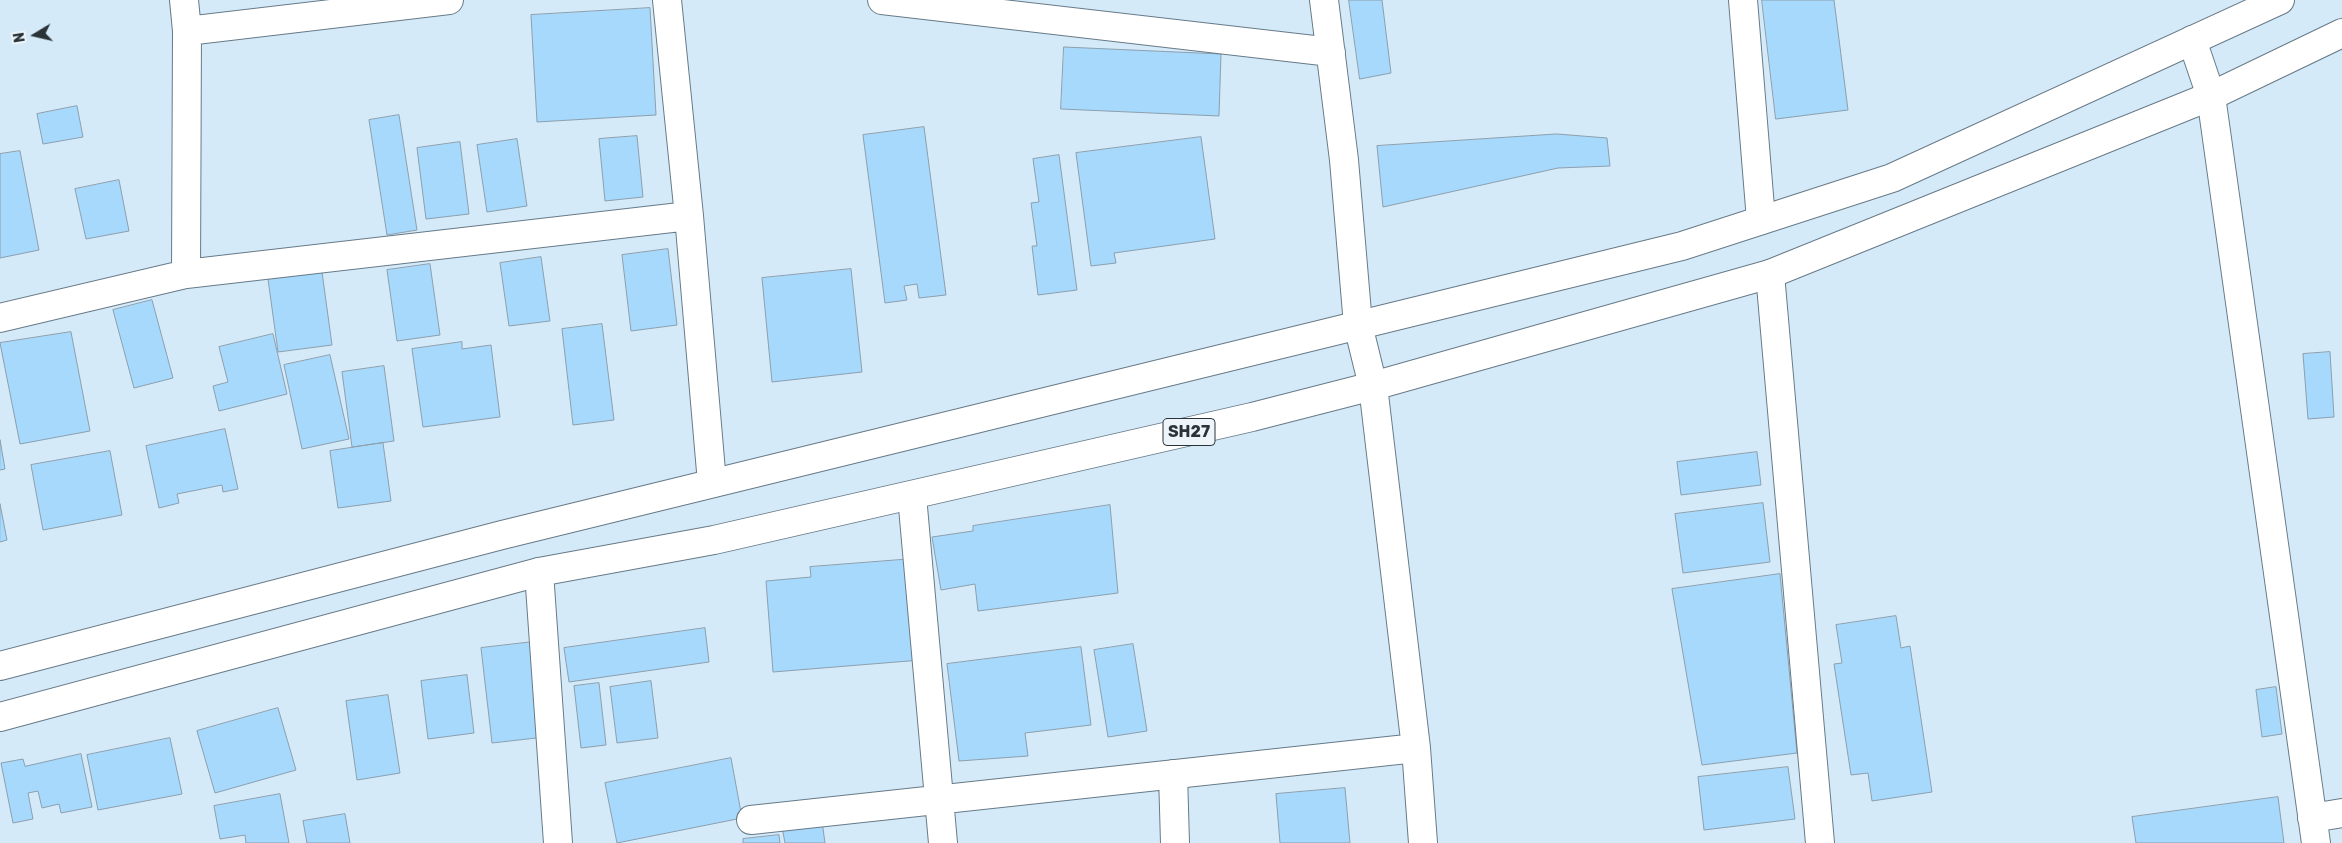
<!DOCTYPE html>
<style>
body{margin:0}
#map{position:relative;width:2342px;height:843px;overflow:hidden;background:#d5eaf9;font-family:Rubik,sans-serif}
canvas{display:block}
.north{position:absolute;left:10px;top:10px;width:50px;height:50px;-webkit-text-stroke:4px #edf5fb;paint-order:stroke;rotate:261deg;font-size:14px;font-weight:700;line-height:20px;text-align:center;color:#2a3338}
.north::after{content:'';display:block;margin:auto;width:18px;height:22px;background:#2a3338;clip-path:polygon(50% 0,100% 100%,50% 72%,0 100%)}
</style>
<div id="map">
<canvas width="2342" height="843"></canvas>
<div class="north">N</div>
</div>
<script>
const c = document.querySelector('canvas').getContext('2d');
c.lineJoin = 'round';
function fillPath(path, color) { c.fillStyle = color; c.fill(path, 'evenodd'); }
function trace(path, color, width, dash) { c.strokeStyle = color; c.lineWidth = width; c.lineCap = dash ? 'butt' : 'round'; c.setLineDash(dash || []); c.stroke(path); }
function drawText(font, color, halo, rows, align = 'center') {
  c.font = font + ' Rubik,sans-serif'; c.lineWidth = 5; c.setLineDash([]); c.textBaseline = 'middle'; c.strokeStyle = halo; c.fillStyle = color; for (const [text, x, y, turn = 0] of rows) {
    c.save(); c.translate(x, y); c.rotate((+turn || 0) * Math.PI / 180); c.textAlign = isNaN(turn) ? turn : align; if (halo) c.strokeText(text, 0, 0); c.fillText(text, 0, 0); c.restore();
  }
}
const building = new Path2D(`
 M 1349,0 L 1382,0 L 1391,73 L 1360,79 Z
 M 1762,0 L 1834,0 L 1848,110 L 1776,119 Z
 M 650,8 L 656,115 L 537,122 L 531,15 Z
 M 1064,47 L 1221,54 L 1219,116 L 1061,109 Z
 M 77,106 L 83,137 L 43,144 L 37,114 Z
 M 399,115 L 417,230 L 387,235 L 369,120 Z
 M 924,127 L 946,295 L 919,298 L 917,284 L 904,286 L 907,300 L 885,303 L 863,135 Z
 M 1557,134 L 1607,138 L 1610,166 L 1558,168 L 1383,207 L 1377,146 Z
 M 637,136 L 643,197 L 605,201 L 599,139 Z
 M 1201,137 L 1215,239 L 1114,253 L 1116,263 L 1091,266 L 1076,153 Z
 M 517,139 L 527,206 L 487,212 L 477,145 Z
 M 460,142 L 469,214 L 426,219 L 417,148 Z
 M 20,151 L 39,250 L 0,258 L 0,154 Z
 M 1059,155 L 1077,290 L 1038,295 L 1032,246 L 1037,246 L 1031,203 L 1039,202 L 1033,159 Z
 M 119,180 L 129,231 L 86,239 L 75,189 Z
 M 668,249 L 677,325 L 631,331 L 622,255 Z
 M 541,257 L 550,321 L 509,326 L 500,263 Z
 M 430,264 L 440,335 L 397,341 L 387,270 Z
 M 851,269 L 862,372 L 772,382 L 762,278 Z
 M 322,272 L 332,345 L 278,352 L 268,279 Z
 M 152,300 L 173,378 L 134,388 L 113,310 Z
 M 602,324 L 614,420 L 573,425 L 562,329 Z
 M 71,332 L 90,431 L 20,444 L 0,343 Z
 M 273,334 L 287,394 L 219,411 L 213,386 L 228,382 L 219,347 Z
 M 462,342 L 462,349 L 491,345 L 500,417 L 423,427 L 412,349 Z
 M 2330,352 L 2334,417 L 2308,419 L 2303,354 Z
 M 330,355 L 349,439 L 302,449 L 284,365 Z
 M 384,366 L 394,441 L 352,447 L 342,372 Z
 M 225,429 L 238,489 L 223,492 L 222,485 L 177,494 L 179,503 L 159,508 L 146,446 Z
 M 0,440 L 5,469 L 0,470 Z
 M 383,443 L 391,501 L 338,508 L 330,451 Z
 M 110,451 L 122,515 L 43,530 L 31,465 Z
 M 1757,452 L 1761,485 L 1681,495 L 1677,462 Z
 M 1763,503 L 1770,562 L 1683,573 L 1675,514 Z
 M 0,504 L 7,540 L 0,542 Z
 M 1110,505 L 1118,593 L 978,611 L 975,584 L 941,590 L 932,537 L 973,531 L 973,526 Z
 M 913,559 L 921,660 L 773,672 L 766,581 L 811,577 L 810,567 Z
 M 1780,574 L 1797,753 L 1702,765 L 1672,589 Z
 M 1896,616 L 1901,648 L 1910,646 L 1932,792 L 1872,801 L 1868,773 L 1851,775 L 1834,664 L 1842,663 L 1836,625 Z
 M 705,628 L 709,662 L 569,682 L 564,648 Z
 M 533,642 L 545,737 L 492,743 L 481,648 Z
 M 1133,644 L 1147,731 L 1108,737 L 1094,650 Z
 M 1081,647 L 1091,725 L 1025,733 L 1028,756 L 959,761 L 947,664 Z
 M 467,675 L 474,733 L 428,739 L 421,681 Z
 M 651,681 L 658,738 L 617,743 L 610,687 Z
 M 599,683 L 606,745 L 581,748 L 574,686 Z
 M 2276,687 L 2282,734 L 2262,737 L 2256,690 Z
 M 388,695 L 400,773 L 357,780 L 346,701 Z
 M 278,708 L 296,770 L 215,793 L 197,731 Z
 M 170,738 L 182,794 L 98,810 L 87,755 Z
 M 81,754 L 92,807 L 61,813 L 59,804 L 42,808 L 38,791 L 28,793 L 33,819 L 13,823 L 1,763 L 23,759 L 25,766 Z
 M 731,758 L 742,818 L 617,843 L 605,783 Z
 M 1788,767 L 1795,819 L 1704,830 L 1698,777 Z
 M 1345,788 L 1350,843 L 1280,843 L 1276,794 Z
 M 280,794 L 289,843 L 246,843 L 245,835 L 220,839 L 214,806 Z
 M 2278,797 L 2284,843 L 2136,843 L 2132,817 Z
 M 345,814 L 350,843 L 307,843 L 303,821 Z
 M 822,821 L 825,843 L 785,843 L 782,827 Z
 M 779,835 L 780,843 L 743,843 L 743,839 Z`);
const street = new Path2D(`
 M 184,0 L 187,31 L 449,0
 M 667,0 L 689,216 L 712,483
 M 882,0 L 1331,52
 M 1324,0 L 1344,160 L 1358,325 L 1373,386 L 1416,748 L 1423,843
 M 1743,0 L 1761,220
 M 2192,40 L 2211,96 L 2316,843
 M 186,274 L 187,31
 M 1770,274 L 1820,843
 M 0,318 L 186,274 L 689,216
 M 912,496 L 943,843
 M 539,572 L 558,843
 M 1173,774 L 1175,843
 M 2312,818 L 2342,813
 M 751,820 L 1416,748`);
const primary = new Path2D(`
 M 0,666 L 502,535 L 1682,246 L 1892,178 L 2280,0
 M 0,717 L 539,572 L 714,540 L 1252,417 L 1373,386 L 1770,274 L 2211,96 L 2342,33`);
const shields = [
 [1189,432,52]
];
const shieldNames = [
 ["SH27",1189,432]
];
fillPath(building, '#a6d9fc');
trace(building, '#8b9fae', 1);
trace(street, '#677a87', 30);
trace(primary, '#677a87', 30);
trace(street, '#fff', 28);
trace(primary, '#fff', 28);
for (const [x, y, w] of shields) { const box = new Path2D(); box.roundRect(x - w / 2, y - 13.5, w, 27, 4); c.fillStyle = '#edf5fb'; c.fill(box); trace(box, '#2a3338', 1); }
drawText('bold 16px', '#2a3338', null, shieldNames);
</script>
